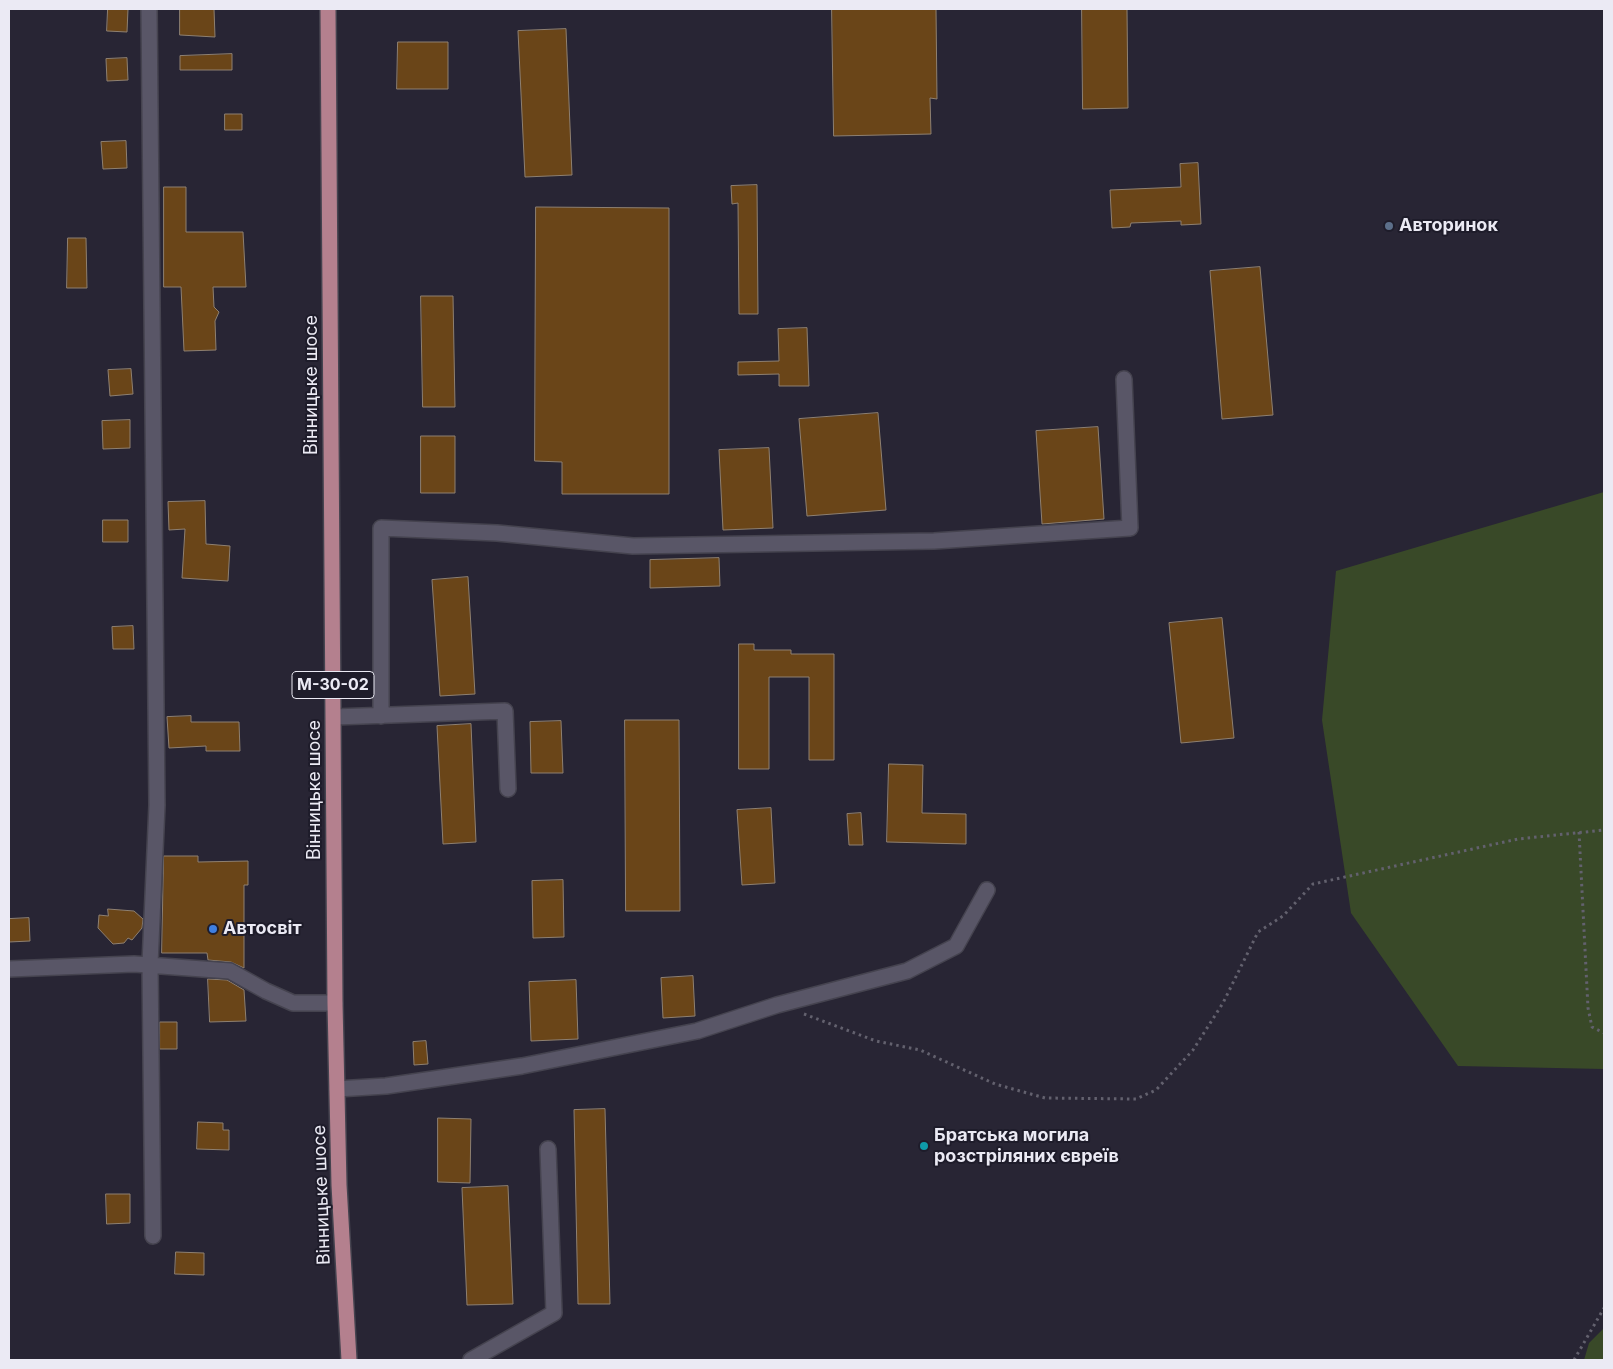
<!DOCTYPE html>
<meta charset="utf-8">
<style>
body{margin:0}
#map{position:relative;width:1613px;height:1369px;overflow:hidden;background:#282534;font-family:Inter,sans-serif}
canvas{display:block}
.frame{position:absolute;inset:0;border:10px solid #ebeaf4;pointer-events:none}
</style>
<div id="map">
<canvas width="1613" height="1369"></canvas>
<div class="frame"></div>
</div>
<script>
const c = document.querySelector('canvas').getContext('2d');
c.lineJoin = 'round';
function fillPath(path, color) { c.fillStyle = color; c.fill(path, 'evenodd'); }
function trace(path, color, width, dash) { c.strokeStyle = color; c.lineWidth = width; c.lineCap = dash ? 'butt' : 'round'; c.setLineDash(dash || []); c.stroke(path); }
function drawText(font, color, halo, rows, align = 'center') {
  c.font = font + ' Inter,sans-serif'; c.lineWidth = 4; c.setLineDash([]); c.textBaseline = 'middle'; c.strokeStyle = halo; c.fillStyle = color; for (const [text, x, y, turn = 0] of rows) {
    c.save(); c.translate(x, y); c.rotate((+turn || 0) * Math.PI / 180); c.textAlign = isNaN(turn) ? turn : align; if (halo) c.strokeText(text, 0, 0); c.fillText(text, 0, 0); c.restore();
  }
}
const green = new Path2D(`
 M 1604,492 L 1604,1069 L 1458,1066 L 1351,913 L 1322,720 L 1336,571 Z
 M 1604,1328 L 1604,1360 L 1584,1360 L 1589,1343 Z`);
const building = new Path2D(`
 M 108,9 L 128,9 L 127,32 L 107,31 Z
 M 180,9 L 214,9 L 215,37 L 180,35 Z
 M 832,9 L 936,9 L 937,99 L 930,98 L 931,134 L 834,136 Z
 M 1082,9 L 1127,9 L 1128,108 L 1083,109 Z
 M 566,29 L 572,175 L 525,177 L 518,31 Z
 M 398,42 L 448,42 L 448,89 L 397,89 Z
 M 232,54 L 232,70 L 180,70 L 180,56 Z
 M 127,58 L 128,80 L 107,81 L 106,59 Z
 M 225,114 L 242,114 L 242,130 L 225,130 Z
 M 126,141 L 127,168 L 103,169 L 101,142 Z
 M 1198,163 L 1201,224 L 1181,225 L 1181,221 L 1131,223 L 1130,227 L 1112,228 L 1110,190 L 1181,187 L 1180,164 Z
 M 757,185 L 758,314 L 739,314 L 738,203 L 732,204 L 731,186 Z
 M 164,187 L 186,187 L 186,232 L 243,232 L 246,287 L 213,287 L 214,307 L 219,312 L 215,321 L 216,350 L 184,351 L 181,287 L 164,287 Z
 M 536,207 L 669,208 L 669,494 L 562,494 L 562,462 L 535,461 Z
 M 68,238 L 86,238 L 87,288 L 67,288 Z
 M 1260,267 L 1273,415 L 1222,419 L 1210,271 Z
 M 421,296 L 453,296 L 455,407 L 423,407 Z
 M 807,328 L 809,386 L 779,386 L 779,374 L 738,375 L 738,362 L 779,361 L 778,329 Z
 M 131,369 L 133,394 L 110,396 L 108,370 Z
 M 878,413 L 886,510 L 807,516 L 799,419 Z
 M 130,420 L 130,448 L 103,449 L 102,421 Z
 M 1098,427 L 1104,519 L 1042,524 L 1036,431 Z
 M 421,436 L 455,436 L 455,493 L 421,493 Z
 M 769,448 L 773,528 L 723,530 L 719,450 Z
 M 205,501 L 206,544 L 230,546 L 228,581 L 182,578 L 185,529 L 169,530 L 168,502 Z
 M 103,520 L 128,520 L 128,542 L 103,542 Z
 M 719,558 L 720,586 L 650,588 L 650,560 Z
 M 468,577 L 475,694 L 440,696 L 432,580 Z
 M 1222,618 L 1234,738 L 1181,743 L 1169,623 Z
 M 133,626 L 134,649 L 113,649 L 112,627 Z
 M 739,644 L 754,644 L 754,650 L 791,650 L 791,654 L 834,654 L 834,760 L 809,760 L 809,677 L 769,677 L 769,769 L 739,769 Z
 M 191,716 L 191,722 L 239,722 L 240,751 L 206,751 L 206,746 L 169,748 L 167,717 Z
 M 625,720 L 679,720 L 680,911 L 626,911 Z
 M 561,721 L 563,773 L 531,773 L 530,722 Z
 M 471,724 L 476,842 L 443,844 L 437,726 Z
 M 889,764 L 923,765 L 922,813 L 966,814 L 966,844 L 887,842 Z
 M 771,808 L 775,883 L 742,885 L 737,810 Z
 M 861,813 L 863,845 L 849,845 L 847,814 Z
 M 164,856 L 198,856 L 198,862 L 248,861 L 248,885 L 244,885 L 244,968 L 231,962 L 208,960 L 207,953 L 162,953 Z
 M 563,880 L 564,937 L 533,938 L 532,881 Z
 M 108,909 L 134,911 L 143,919 L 142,928 L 132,940 L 128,938 L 124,943 L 113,944 L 98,928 L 99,915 L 108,916 Z
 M 29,918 L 30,941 L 9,942 L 9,919 Z
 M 693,976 L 695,1016 L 663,1018 L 661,978 Z
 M 208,979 L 227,980 L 244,990 L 246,1021 L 210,1022 Z
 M 576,980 L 578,1039 L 531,1041 L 529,982 Z
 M 160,1022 L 177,1022 L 177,1049 L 160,1049 Z
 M 426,1041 L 428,1064 L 414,1065 L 413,1042 Z
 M 605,1109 L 610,1304 L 578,1304 L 574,1110 Z
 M 438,1118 L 471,1119 L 470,1183 L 438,1182 Z
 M 198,1122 L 223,1123 L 223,1130 L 229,1130 L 229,1150 L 197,1149 Z
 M 508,1186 L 513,1304 L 467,1305 L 462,1188 Z
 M 106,1194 L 130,1194 L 130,1223 L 107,1224 Z
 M 176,1252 L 204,1253 L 204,1275 L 175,1274 Z`);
const path = new Path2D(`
 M 1579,832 L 1588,1008 L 1592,1027 L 1604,1033
 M 804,1014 L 876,1041 L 920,1050 L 995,1084 L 1045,1098 L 1136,1099 L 1156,1090 L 1193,1050 L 1223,1003 L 1258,932 L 1283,916 L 1313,884 L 1518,839 L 1604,830
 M 1574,1360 L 1604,1308`);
const minor = new Path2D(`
 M 149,9 L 157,805 L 150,964 L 153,1236
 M 381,716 L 381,528 L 497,533 L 633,546 L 934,541 L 1130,528 L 1124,379
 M 334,717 L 505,711 L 508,789
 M 9,969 L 134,964 L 230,971 L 266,991 L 293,1003 L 335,1003
 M 337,1089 L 386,1086 L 522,1066 L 697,1031 L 777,1005 L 907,971 L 956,946 L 987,890
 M 471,1360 L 554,1313 L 548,1149`);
const major = new Path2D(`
 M 328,9 L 335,1003 L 339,1185 L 349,1360`);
const markers = [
 [1389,226,5,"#5c6f8a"],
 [213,929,5,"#3f7fe0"],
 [924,1146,5,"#0f9aa8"]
];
const shields = [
 [333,685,82]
];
const shieldNames = [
 ["М-30-02",333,685]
];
const poiNames = [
 ["Авторинок",1399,226],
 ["Автосвіт",223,929],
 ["Братська могила",934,1136],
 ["розстріляних євреїв",934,1157]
];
const streetNames = [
 ["Вінницьке шосе",312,385,-90],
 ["Вінницьке шосе",315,790,-90],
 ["Вінницьке шосе",322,1195,-92]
];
fillPath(green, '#394928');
fillPath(building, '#6a4518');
trace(building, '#8e8071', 1);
trace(minor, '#45434f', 18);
trace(major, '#45434f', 18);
trace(path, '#63616e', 3, [2.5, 4]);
trace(minor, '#595667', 15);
trace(major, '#b4808e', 15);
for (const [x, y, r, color] of markers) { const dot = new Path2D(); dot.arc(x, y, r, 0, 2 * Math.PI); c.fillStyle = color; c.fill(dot); trace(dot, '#1e1c2a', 2); }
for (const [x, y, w] of shields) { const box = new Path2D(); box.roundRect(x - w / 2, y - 13.5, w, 27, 4); c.fillStyle = '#1e1c2a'; c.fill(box); trace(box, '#ebeaf4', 1); }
drawText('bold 16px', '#ebeaf4', null, shieldNames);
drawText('bold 18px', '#ebeaf4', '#1e1c2a', poiNames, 'left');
drawText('18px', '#ebeaf4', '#1e1c2a', streetNames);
</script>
